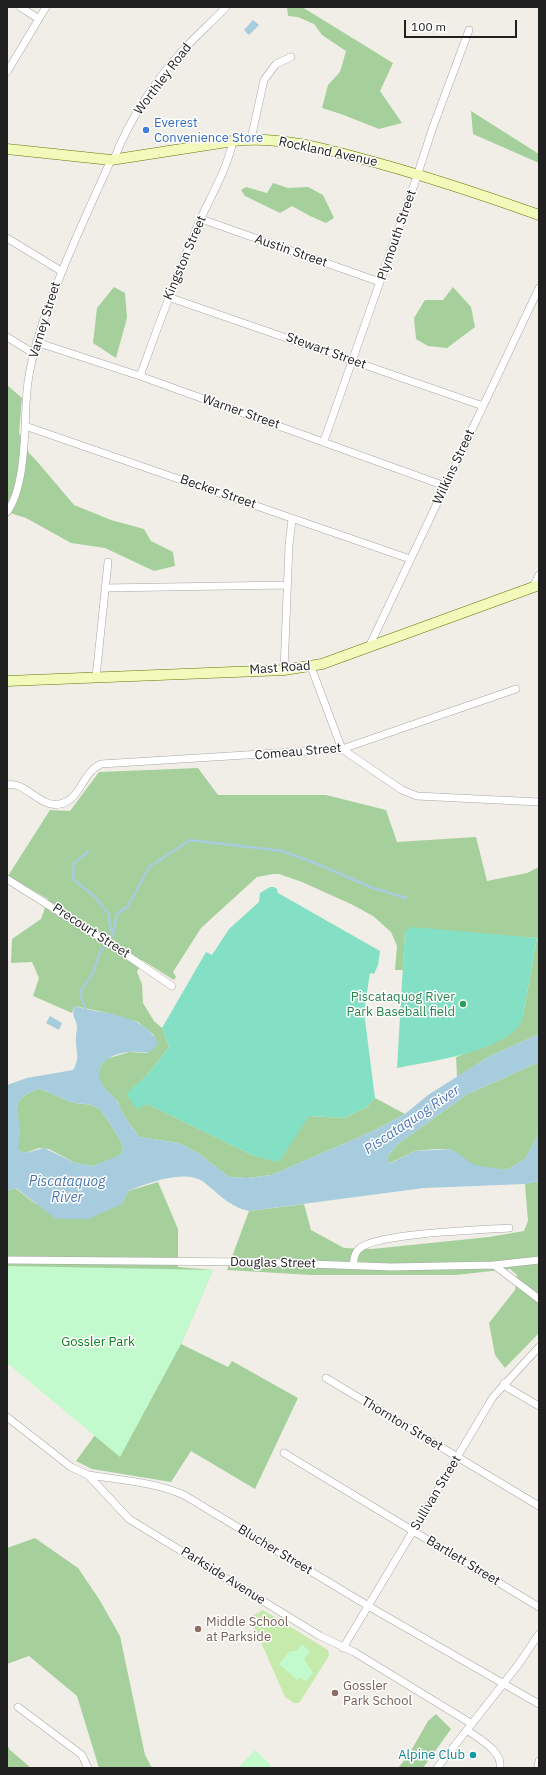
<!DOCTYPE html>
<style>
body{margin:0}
#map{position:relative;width:546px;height:1775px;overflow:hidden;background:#f0eee6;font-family:"IBM Plex Sans",sans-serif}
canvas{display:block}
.frame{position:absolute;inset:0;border:8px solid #202020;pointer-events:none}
.scale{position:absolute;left:404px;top:20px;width:113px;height:18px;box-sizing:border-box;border:2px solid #202020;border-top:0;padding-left:5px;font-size:12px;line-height:14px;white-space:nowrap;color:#202020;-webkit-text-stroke:3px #fff;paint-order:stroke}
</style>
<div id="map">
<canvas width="546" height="1775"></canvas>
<div class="frame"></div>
<div class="scale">100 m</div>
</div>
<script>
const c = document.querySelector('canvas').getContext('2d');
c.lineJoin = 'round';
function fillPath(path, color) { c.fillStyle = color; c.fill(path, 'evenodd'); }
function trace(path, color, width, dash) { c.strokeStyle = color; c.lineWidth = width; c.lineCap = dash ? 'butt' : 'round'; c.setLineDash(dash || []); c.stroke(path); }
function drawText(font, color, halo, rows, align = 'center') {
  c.font = font + ' "IBM Plex Sans",sans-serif'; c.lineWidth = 3; c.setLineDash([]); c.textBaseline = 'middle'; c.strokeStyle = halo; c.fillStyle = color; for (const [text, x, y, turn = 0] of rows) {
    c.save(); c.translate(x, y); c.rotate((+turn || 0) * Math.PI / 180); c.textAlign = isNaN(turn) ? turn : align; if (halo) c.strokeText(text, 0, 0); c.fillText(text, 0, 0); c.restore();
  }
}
const grass = new Path2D(`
 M 263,1610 L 328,1650 L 329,1656 L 299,1703 L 294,1703 L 285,1697 L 250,1617 Z`);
const forest = new Path2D(`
 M 287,7 L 302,7 L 393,63 L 380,91 L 402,123 L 379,129 L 341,114 L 322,108 L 328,85 L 340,72 L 346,51 L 322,35 L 314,24 L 298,17 L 288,16 Z
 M 471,111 L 539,154 L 539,163 L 473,134 Z
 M 273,183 L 288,188 L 308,187 L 323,195 L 334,218 L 326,223 L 310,216 L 292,206 L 280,213 L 245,196 L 241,190 L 246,187 L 267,193 Z
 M 114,287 L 125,293 L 127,318 L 116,358 L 93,343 L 97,308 Z
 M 453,287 L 471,307 L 475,327 L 447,348 L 428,346 L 416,339 L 414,318 L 425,300 L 443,300 Z
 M 7,385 L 22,398 L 19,433 L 29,453 L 35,459 L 74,505 L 111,520 L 144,529 L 151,541 L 173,552 L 175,566 L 154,571 L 105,548 L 71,543 L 26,518 L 7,512 Z
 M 198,768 L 218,795 L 326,795 L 386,810 L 397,842 L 476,837 L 487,881 L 527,873 L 539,867 L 539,1034 L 488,1057 L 457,1077 L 456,1057 L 500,1040 L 523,1015 L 537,938 L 405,931 L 403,970 L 395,970 L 397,946 L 391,932 L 373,916 L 353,905 L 302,882 L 279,874 L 273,874 L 257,877 L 201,928 L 173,972 L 176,977 L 174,980 L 142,960 L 137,972 L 142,984 L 143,1003 L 154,1021 L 162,1028 L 169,1047 L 148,1074 L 127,1094 L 254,1156 L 309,1116 L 344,1118 L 367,1107 L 375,1098 L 405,1114 L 371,1132 L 272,1175 L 248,1178 L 229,1177 L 198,1153 L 179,1143 L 139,1137 L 124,1116 L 118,1102 L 103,1087 L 98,1076 L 100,1067 L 106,1059 L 129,1052 L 147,1053 L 154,1035 L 138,1022 L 103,1012 L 74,1006 L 72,1013 L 33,996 L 39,978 L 32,962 L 11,963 L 12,939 L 41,919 L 48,899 L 8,876 L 50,810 L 70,811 L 99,772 Z
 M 539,1062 L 539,1133 L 525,1159 L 507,1170 L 474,1166 L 451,1149 L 435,1149 L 415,1151 L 388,1164 L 387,1157 L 398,1144 L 466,1095 Z
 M 40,1089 C 50,1092 58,1097 68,1101 C 77,1105 89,1102 98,1108 C 103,1111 122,1142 123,1147 C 123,1149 121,1153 120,1156 L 93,1166 L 75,1163 L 49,1149 L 39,1148 L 25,1153 L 18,1150 C 18,1141 20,1133 19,1124 C 19,1120 17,1116 17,1111 C 16,1097 29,1092 40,1089 Z
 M 539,1181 L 539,1333 L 505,1368 L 495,1355 L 489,1323 L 515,1290 L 517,1275 L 510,1269 L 456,1275 L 311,1275 L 227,1270 L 249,1211 L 304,1204 L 311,1230 L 344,1248 L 372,1249 L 489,1237 L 524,1231 L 528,1221 L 525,1184 Z
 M 158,1182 L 178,1229 L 178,1267 L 213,1270 L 181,1344 L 228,1367 L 232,1361 L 298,1398 L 255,1489 L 191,1451 L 171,1482 L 92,1469 L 76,1461 L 95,1435 L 7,1360 L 7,1191 L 15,1188 L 36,1204 L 122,1204 L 128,1191 Z
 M 35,1538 L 78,1568 L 99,1599 L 120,1636 L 145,1755 L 152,1768 L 99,1768 L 77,1696 L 29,1656 L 7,1664 L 7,1548 Z
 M 436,1714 L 451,1729 L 423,1768 L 398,1768 L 408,1756 L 428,1721 Z
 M 7,1745 L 10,1750 L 31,1768 L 7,1768 Z`);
const park = new Path2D(`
 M 7,1266 L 213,1270 L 181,1344 L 120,1457 L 7,1363 Z
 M 303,1645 L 310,1652 L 304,1659 L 313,1673 L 306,1681 L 300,1678 L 297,1680 L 279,1664 L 290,1651 L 295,1651 Z
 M 255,1750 L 271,1765 L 268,1768 L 238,1768 Z`);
const pitch = new Path2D(`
 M 270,887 L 274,887 L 277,889 L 278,893 L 380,951 L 378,965 L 374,974 L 370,973 L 364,1012 L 375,1098 L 367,1107 L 344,1118 L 309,1116 L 279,1162 L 254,1156 L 147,1104 L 137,1109 L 126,1094 L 148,1074 L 169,1047 L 162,1028 L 206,952 L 212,955 L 229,929 L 259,902 L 260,893 Z
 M 411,927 L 537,938 L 523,1015 C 522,1021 519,1027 514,1031 C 487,1054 432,1061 397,1068 L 405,931 Z`);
const water = new Path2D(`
 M 253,20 L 259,25 L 249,35 L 244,30 Z
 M 74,1006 C 102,1015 143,1012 158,1043 C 149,1058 142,1050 128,1052 C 110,1054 89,1066 104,1087 C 108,1093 115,1097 118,1103 C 121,1107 122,1113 125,1117 C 129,1124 134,1130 139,1137 L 179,1143 L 198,1153 L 229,1177 L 248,1178 L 272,1175 L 371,1132 L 405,1114 L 428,1095 L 488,1057 L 539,1034 L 539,1062 L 466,1095 L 398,1144 L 387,1157 L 389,1164 L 415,1151 L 451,1149 L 474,1165 L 507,1170 L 525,1159 L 539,1133 L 539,1181 L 525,1184 L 424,1188 L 249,1211 C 229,1206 221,1196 205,1183 C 186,1168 148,1183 128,1191 L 122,1204 L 88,1219 L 56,1219 L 16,1188 L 7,1191 L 7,1085 L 27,1078 L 73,1070 C 81,1058 75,1049 76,1037 C 76,1033 77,1030 77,1027 C 77,1019 71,1017 74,1006 ZM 40,1089 C 50,1092 58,1097 68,1101 C 77,1105 89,1102 98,1108 C 103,1111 122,1142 123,1147 C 123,1149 121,1153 120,1155 L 93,1166 L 75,1163 L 44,1148 L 25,1153 L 19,1150 C 18,1142 20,1135 20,1127 C 20,1122 17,1117 17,1111 C 16,1097 29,1092 40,1089 Z
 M 50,1016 L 62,1023 L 59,1030 L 46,1023 Z`);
const stream = new Path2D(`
 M 88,852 L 74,863 L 73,879 L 95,897 L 108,913 L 112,933
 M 86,1012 L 80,992 L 93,973 L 100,952 L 113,934 L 117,914 L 128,906 L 149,867 L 190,840 L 282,851 L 315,863 L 370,887 L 406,898`);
const street = new Path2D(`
 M 20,7 L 39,19
 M 7,72 L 46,7
 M 251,139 L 264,80 L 276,64 L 291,57
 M 114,159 C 129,120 156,79 185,48 C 198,34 213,21 226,7
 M 201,219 L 380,282
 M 7,238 L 61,271
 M 168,297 L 483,406
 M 7,337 L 33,353
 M 36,342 L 140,376 L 445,486
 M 140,376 C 159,324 178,271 200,220 C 212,194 227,169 233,141
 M 25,426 L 410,559
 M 324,441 L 415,182 L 433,127 L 469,30
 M 7,512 C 27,485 24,423 27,390 C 30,361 38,335 48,308 C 66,257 89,209 111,160
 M 533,587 L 539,575
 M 105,588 L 287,585
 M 369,647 L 539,288
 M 311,667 L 342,749 L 402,790 L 417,796 L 539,802
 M 284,670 L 289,545 L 292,519
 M 96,677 L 108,562
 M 7,785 C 24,780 41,809 60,804 C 81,800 82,772 101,764 L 342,749 L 516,689
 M 7,879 L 115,947 L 172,986
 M 7,1260 L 256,1262 L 391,1267 L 494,1265 L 539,1260
 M 353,1265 C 354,1260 354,1254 358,1250 C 371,1233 483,1230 509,1228
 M 494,1265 L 539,1299
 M 326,1378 L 539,1506
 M 504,1383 L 508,1388 L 539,1406
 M 7,1417 L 71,1467 L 88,1475 C 121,1480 154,1482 184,1495 L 375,1610 L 539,1704
 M 284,1453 L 539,1607
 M 88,1475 L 129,1519 L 320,1636 L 354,1652 L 472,1724
 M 343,1648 L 493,1397 L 539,1347
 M 18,1707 L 82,1755 L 88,1768
 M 467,1730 C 479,1739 503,1751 500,1768
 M 437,1768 L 518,1665 L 539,1634
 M 538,1768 L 539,1761`);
const secondary = new Path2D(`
 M 7,149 L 111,160 L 233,141 C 276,136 318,147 359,158 C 420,174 480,194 539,215
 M 7,681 L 284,670 L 322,664 L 539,585`);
const markers = [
 [146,130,4,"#3f7fe0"],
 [463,1004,4,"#2e9e5b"],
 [198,1629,4,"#8d6e63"],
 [335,1693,4,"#8d6e63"],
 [473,1755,4,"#0f9aa8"]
];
const streetNames = [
 ["Worthley Road",163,79,-53],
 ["Rockland Avenue",328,152,12],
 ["Plymouth Street",397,235,-71],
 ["Austin Street",291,251,19],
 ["Kingston Street",185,258,-67],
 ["Varney Street",45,320,-73],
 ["Stewart Street",326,351,20],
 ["Warner Street",241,412,19],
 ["Wilkins Street",454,467,-65],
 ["Becker Street",218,492,19],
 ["Mast Road",280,668,-4],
 ["Comeau Street",298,752,-5],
 ["Precourt Street",91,931,33],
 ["Douglas Street",273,1263,1],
 ["Thornton Street",402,1424,31],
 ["Sullivan Street",436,1493,-59],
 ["Blucher Street",275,1550,31],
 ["Bartlett Street",463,1561,31],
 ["Parkside Avenue",223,1576,32]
];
const shopNames = [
 ["Everest",154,123],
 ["Convenience Store",154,138]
];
const leisureNames = [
 ["Piscataquog River",455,997],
 ["Park Baseball field",455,1012]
];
const parkNames = [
 ["Gossler Park",98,1342]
];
const educationNames = [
 ["Middle School",206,1622],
 ["at Parkside",206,1637],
 ["Gossler",343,1686],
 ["Park School",343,1701]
];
const cultureNames = [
 ["Alpine Club",465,1755]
];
const waterNames = [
 ["Piscataquog River",412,1120,-34],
 ["Piscataquog",67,1182],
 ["River",67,1198]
];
fillPath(grass, '#c5eaac');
fillPath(forest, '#a5d09b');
fillPath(park, '#c3facd');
fillPath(pitch, '#84e0c4');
fillPath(water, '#a6ccde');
trace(stream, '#a6ccde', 2.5);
trace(street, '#a7a7a7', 8);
trace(secondary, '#627904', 11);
trace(street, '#fff', 7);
trace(secondary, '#f1faba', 10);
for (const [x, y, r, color] of markers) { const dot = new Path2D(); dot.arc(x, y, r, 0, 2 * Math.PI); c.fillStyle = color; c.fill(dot); trace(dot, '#fff', 1.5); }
drawText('13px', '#202020', '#fff', streetNames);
drawText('13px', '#366cbe', '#fff', shopNames, 'left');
drawText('13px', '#27864d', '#fff', leisureNames, 'right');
drawText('13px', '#0b801f', '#fff', parkNames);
drawText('13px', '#785e54', '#fff', educationNames, 'left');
drawText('13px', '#0d838f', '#fff', cultureNames, 'right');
drawText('italic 14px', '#4b75b1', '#fff', waterNames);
</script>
